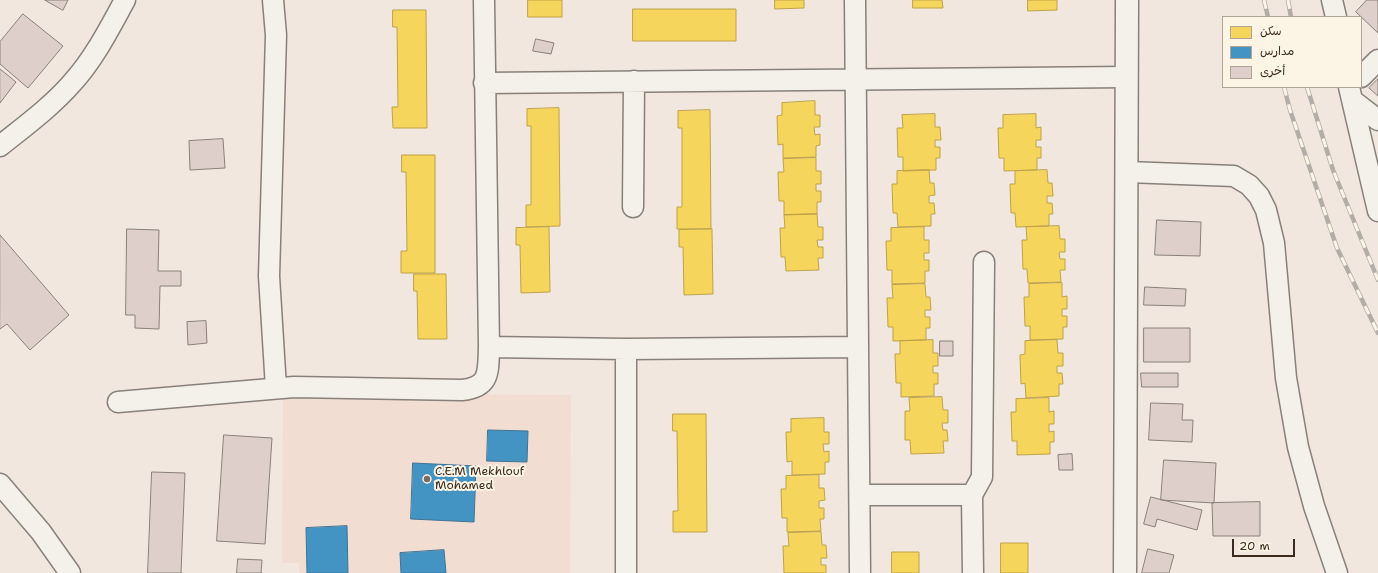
<!DOCTYPE html>
<meta charset="utf-8">
<style>
body{margin:0}
#map{position:relative;width:1378px;height:573px;overflow:hidden;background:#f1e7df;font-family:"Shantell Sans","Playpen Sans Arabic",sans-serif}
canvas{display:block}
.legend{position:absolute;left:1222px;top:16px;width:140px;height:72px;box-sizing:border-box;background:#fcf5e5;border:1px solid #afa495;margin:0;padding:5px 7px;list-style:none;font-size:12px;color:#3b2a1e}
.legend li{display:flex;align-items:center;gap:8px;height:20px}
.legend b{width:20px;border:1px solid #afa495}
.scale{position:absolute;left:1232px;top:539px;width:63px;height:18px;box-sizing:border-box;border:2px solid #3b2a1e;border-top:0;padding-left:5px;font-size:12px;line-height:14px;white-space:nowrap;color:#3b2a1e;-webkit-text-stroke:3px #fcf5e5;paint-order:stroke}
</style>
<div id="map">
<canvas width="1378" height="573"></canvas>
<ul class="legend">
<li><b style="height:11px;background:#f6d55c"></b>سكن</li>
<li><b style="height:11px;background:#4393c3"></b>مدارس</li>
<li><b style="height:11px;background:#dfcfca"></b>أخرى</li>
</ul>
<div class="scale">20 m</div>
</div>
<script>
const c = document.querySelector('canvas').getContext('2d');
c.lineJoin = 'round';
function fillPath(path, color) { c.fillStyle = color; c.fill(path, 'evenodd'); }
function trace(path, color, width, dash) { c.strokeStyle = color; c.lineWidth = width; c.lineCap = dash ? 'butt' : 'round'; c.setLineDash(dash || []); c.stroke(path); }
function drawText(font, color, halo, rows, align = 'center') {
  c.font = font + ' "Shantell Sans",sans-serif'; c.lineWidth = 4; c.setLineDash([]); c.textBaseline = 'middle'; c.strokeStyle = halo; c.fillStyle = color; for (const [text, x, y, turn = 0] of rows) {
    c.save(); c.translate(x, y); c.rotate((+turn || 0) * Math.PI / 180); c.textAlign = isNaN(turn) ? turn : align; if (halo) c.strokeText(text, 0, 0); c.fillText(text, 0, 0); c.restore();
  }
}
const built = new Path2D(`
 M 283,393 L 571,395 L 570,573 L 299,573 L 299,563 L 282,563 Z`);
const homes = new Path2D(`
 M 528,0 L 562,0 L 562,17 L 528,17 Z
 M 775,0 L 804,0 L 804,8 L 775,9 Z
 M 913,0 L 942,0 L 943,8 L 913,8 Z
 M 1028,0 L 1057,0 L 1057,10 L 1028,11 Z
 M 633,9 L 736,9 L 736,41 L 633,41 Z
 M 393,10 L 426,10 L 427,128 L 393,128 L 392,107 L 398,107 L 397,27 L 393,27 Z
 M 815,101 L 815,115 L 820,115 L 820,127 L 814,127 L 815,135 L 820,134 L 820,145 L 816,146 L 816,157 L 783,158 L 783,144 L 778,145 L 777,116 L 782,115 L 782,103 Z
 M 559,108 L 560,226 L 526,227 L 526,205 L 531,205 L 531,126 L 527,126 L 527,109 Z
 M 710,110 L 711,229 L 677,229 L 677,207 L 682,207 L 682,128 L 678,128 L 678,111 Z
 M 935,114 L 935,127 L 940,127 L 941,140 L 935,140 L 935,147 L 940,147 L 940,158 L 936,158 L 936,170 L 903,171 L 903,157 L 898,157 L 897,128 L 903,128 L 902,115 Z
 M 1036,114 L 1036,128 L 1041,127 L 1041,140 L 1036,140 L 1036,147 L 1041,147 L 1041,158 L 1037,158 L 1037,170 L 1004,171 L 1004,158 L 999,158 L 998,128 L 1003,128 L 1003,115 Z
 M 402,155 L 435,155 L 435,273 L 401,273 L 401,251 L 407,251 L 406,172 L 402,172 Z
 M 816,158 L 816,171 L 821,171 L 821,184 L 816,184 L 816,191 L 821,191 L 821,202 L 817,202 L 817,214 L 784,215 L 784,201 L 779,201 L 778,172 L 784,172 L 783,159 Z
 M 929,170 L 930,183 L 934,183 L 935,195 L 929,196 L 929,203 L 934,203 L 935,214 L 931,214 L 931,226 L 898,227 L 897,213 L 893,213 L 892,184 L 897,184 L 897,171 Z
 M 1047,170 L 1048,183 L 1052,183 L 1053,196 L 1047,196 L 1047,203 L 1052,203 L 1053,214 L 1049,214 L 1049,226 L 1016,227 L 1015,213 L 1011,213 L 1010,184 L 1015,184 L 1015,171 Z
 M 817,214 L 818,227 L 823,227 L 823,240 L 817,240 L 818,247 L 823,247 L 823,258 L 818,258 L 819,270 L 786,271 L 785,257 L 781,257 L 780,228 L 785,228 L 784,215 Z
 M 1059,226 L 1060,239 L 1065,239 L 1065,252 L 1059,252 L 1060,259 L 1065,259 L 1065,270 L 1060,270 L 1061,282 L 1028,283 L 1027,269 L 1023,269 L 1022,240 L 1027,240 L 1026,227 Z
 M 549,227 L 550,292 L 521,293 L 520,245 L 516,245 L 516,228 Z
 M 924,227 L 924,240 L 929,240 L 929,253 L 924,253 L 924,260 L 929,260 L 929,271 L 925,271 L 925,283 L 892,284 L 892,270 L 887,270 L 886,241 L 891,241 L 891,228 Z
 M 712,229 L 713,294 L 684,295 L 683,247 L 679,247 L 679,230 Z
 M 414,274 L 446,274 L 447,339 L 418,339 L 417,291 L 414,291 Z
 M 1062,283 L 1062,297 L 1067,296 L 1067,309 L 1062,309 L 1062,316 L 1067,316 L 1067,327 L 1063,327 L 1063,339 L 1030,340 L 1030,326 L 1025,326 L 1024,297 L 1029,297 L 1029,284 Z
 M 925,284 L 926,297 L 930,297 L 931,310 L 925,310 L 925,317 L 930,317 L 930,328 L 926,328 L 926,340 L 893,341 L 893,327 L 888,327 L 887,298 L 893,298 L 892,285 Z
 M 933,340 L 933,353 L 938,353 L 938,366 L 933,366 L 933,373 L 938,373 L 938,384 L 934,384 L 934,396 L 901,397 L 901,383 L 896,383 L 895,354 L 900,354 L 900,341 Z
 M 1057,340 L 1058,353 L 1063,353 L 1063,366 L 1057,366 L 1057,373 L 1062,373 L 1063,384 L 1059,384 L 1059,396 L 1026,398 L 1025,383 L 1021,384 L 1020,355 L 1025,354 L 1025,341 Z
 M 942,397 L 943,410 L 948,410 L 948,423 L 942,423 L 943,430 L 947,430 L 948,441 L 943,441 L 944,453 L 911,454 L 910,440 L 905,440 L 905,411 L 910,411 L 909,398 Z
 M 1049,398 L 1049,412 L 1054,411 L 1054,424 L 1049,424 L 1049,432 L 1054,431 L 1054,442 L 1050,442 L 1050,454 L 1017,455 L 1017,441 L 1012,441 L 1011,412 L 1016,412 L 1016,399 Z
 M 673,414 L 706,414 L 707,532 L 673,532 L 673,511 L 678,511 L 677,431 L 673,431 Z
 M 824,418 L 824,432 L 829,432 L 829,444 L 823,444 L 824,452 L 829,451 L 829,462 L 825,462 L 825,474 L 792,475 L 792,461 L 787,462 L 786,432 L 791,432 L 791,419 Z
 M 819,475 L 819,488 L 824,488 L 825,500 L 819,501 L 819,508 L 824,508 L 824,519 L 820,519 L 821,531 L 787,532 L 787,518 L 782,518 L 781,489 L 786,489 L 786,476 Z
 M 821,532 L 822,545 L 826,545 L 827,558 L 821,558 L 821,565 L 826,565 L 826,573 L 784,573 L 783,546 L 789,546 L 788,533 Z
 M 1001,543 L 1028,543 L 1028,573 L 1001,573 Z
 M 892,552 L 919,552 L 919,573 L 892,573 Z`);
const schools = new Path2D(`
 M 488,430 L 528,431 L 527,462 L 487,461 Z
 M 413,463 L 476,466 L 474,522 L 411,519 Z
 M 347,526 L 348,573 L 307,573 L 306,528 Z
 M 444,550 L 446,573 L 401,573 L 400,553 Z`);
const building = new Path2D(`
 M 45,0 L 68,0 L 63,10 Z
 M 1367,0 L 1378,0 L 1378,33 L 1356,12 Z
 M 23,14 L 63,46 L 28,88 L 0,64 L 0,42 Z
 M 536,39 L 554,43 L 551,54 L 533,51 Z
 M 0,69 L 16,82 L 0,103 Z
 M 1378,79 L 1378,96 L 1369,88 Z
 M 223,139 L 225,168 L 190,170 L 189,141 Z
 M 1157,220 L 1201,222 L 1200,256 L 1155,255 Z
 M 127,229 L 159,230 L 158,271 L 181,271 L 181,286 L 160,286 L 159,329 L 135,328 L 135,315 L 126,315 Z
 M 0,235 L 69,315 L 30,350 L 7,324 L 0,329 Z
 M 1145,287 L 1186,289 L 1185,306 L 1144,305 Z
 M 206,321 L 207,343 L 188,345 L 187,322 Z
 M 1144,328 L 1190,328 L 1190,362 L 1144,362 Z
 M 940,341 L 953,341 L 953,356 L 940,356 Z
 M 1141,373 L 1178,373 L 1178,387 L 1142,387 Z
 M 1151,403 L 1183,404 L 1182,420 L 1193,420 L 1192,442 L 1149,440 Z
 M 224,435 L 272,438 L 265,544 L 217,541 Z
 M 1072,454 L 1073,470 L 1059,470 L 1058,455 Z
 M 1164,460 L 1216,463 L 1214,503 L 1161,500 Z
 M 152,472 L 185,473 L 181,573 L 148,573 Z
 M 1151,497 L 1202,510 L 1197,530 L 1157,519 L 1155,527 L 1144,524 Z
 M 1260,502 L 1260,536 L 1213,536 L 1212,503 Z
 M 1148,549 L 1174,555 L 1169,573 L 1142,573 Z
 M 238,559 L 262,560 L 261,573 L 237,573 Z`);
const minor = new Path2D(`
 M 273,0 L 276,35 L 269,276 L 276,388
 M 855,0 L 860,573
 M 1332,0 L 1336,17
 M 1361,77 L 1378,60
 M 484,83 L 1126,77
 M 1349,87 L 1378,211
 M 1352,100 L 1378,120
 M 0,146 C 25,126 51,107 72,83 C 94,59 109,29 125,0
 M 1127,172 L 1234,176 L 1249,185 L 1259,196 L 1266,210 L 1274,243 L 1286,378 L 1298,447 L 1314,506 L 1337,573
 M 633,207 L 634,81
 M 489,347 L 626,349 L 858,347
 M 118,402 L 294,387 L 462,390 C 491,387 488,371 489,347 L 484,0
 M 0,484 L 41,532 L 70,573
 M 860,495 L 972,495
 M 626,573 L 626,349
 M 973,573 L 972,495 L 982,477 L 984,262`);
const secondary = new Path2D(`
 M 1125,573 L 1127,0`);
const rail = new Path2D(`
 M 1264,0 L 1268,17
 M 1288,0 L 1291,17
 M 1284,87 L 1290,110 L 1337,248 L 1378,333
 M 1307,87 L 1333,170 L 1378,280`);
const markers = [
 [427,479,4,"#7b6c62"]
];
const poiNames = [
 ["C.E.M Mekhlouf",435,472],
 ["Mohamed",435,486]
];
fillPath(built, '#f2ddd2');
fillPath(homes, '#f6d55c');
trace(homes, '#bea249', 1);
fillPath(schools, '#4393c3');
trace(schools, '#417492', 1);
fillPath(building, '#dfcfca');
trace(building, '#88807a', 1);
trace(minor, '#88807a', 23);
trace(secondary, '#88807a', 25);
trace(minor, '#f4f0ea', 20);
trace(secondary, '#f4f0ea', 22);
trace(rail, '#b2ada7', 4.5);
trace(rail, '#fcf5e5', 3, [9]);
for (const [x, y, r, color] of markers) { const dot = new Path2D(); dot.arc(x, y, r, 0, 2 * Math.PI); c.fillStyle = color; c.fill(dot); trace(dot, '#fcf5e5', 1.5); }
drawText('12px', '#3b2a1e', '#fcf5e5', poiNames, 'left');
</script>
